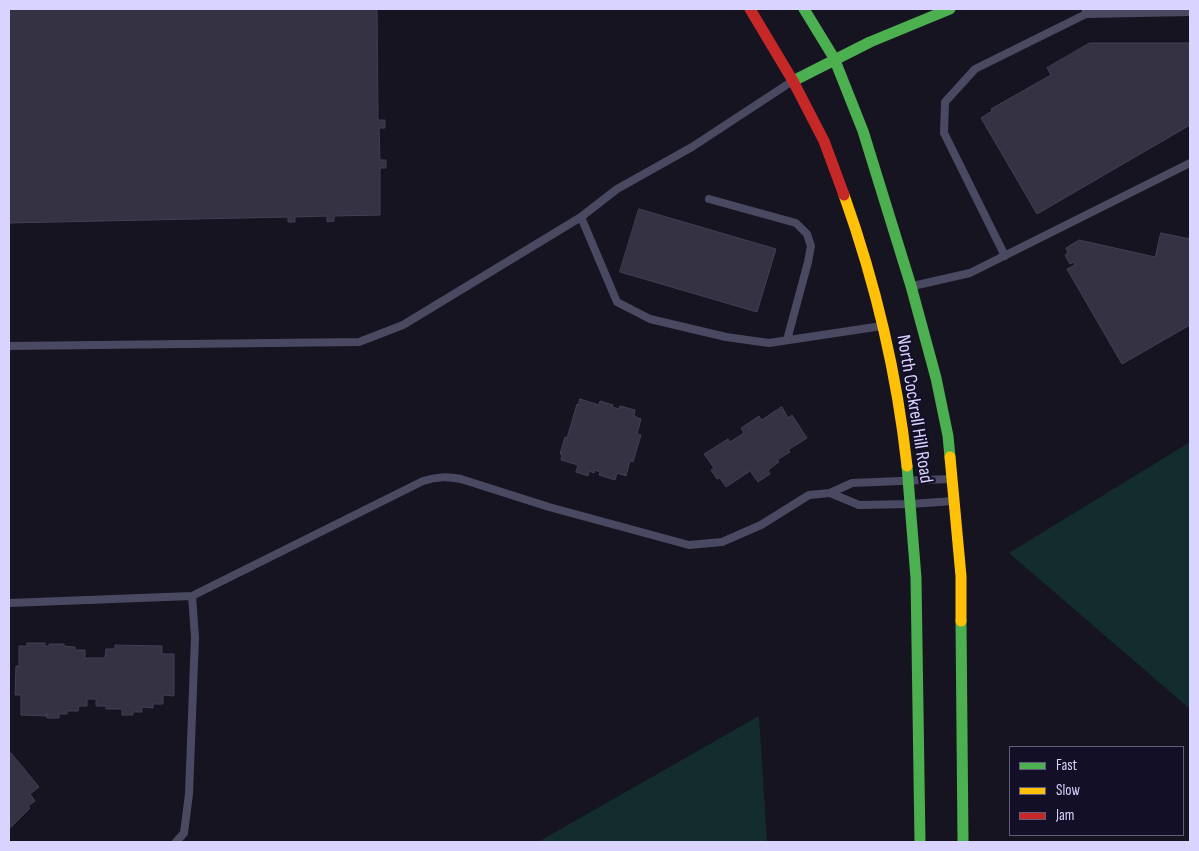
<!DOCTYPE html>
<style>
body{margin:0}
#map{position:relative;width:1199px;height:851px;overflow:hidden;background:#161421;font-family:"Sofia Sans Condensed",sans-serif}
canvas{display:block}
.frame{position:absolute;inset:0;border:10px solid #d9d4ff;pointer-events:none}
.legend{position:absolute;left:1009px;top:746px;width:175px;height:90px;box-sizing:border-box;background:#130f26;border:1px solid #625e7d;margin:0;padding:6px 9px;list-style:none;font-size:15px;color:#d9d4ff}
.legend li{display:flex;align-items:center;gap:10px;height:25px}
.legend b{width:25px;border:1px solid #625e7d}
</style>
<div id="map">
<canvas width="1199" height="851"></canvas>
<div class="frame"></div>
<ul class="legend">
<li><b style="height:6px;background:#4caf50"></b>Fast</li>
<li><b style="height:6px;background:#ffc107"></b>Slow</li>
<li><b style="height:6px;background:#c62828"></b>Jam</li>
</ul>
</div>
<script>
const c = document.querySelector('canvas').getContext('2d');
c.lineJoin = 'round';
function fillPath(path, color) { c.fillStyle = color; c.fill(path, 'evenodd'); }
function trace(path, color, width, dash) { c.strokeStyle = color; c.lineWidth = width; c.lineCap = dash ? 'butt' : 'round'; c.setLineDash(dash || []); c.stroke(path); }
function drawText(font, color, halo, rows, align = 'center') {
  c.font = font + ' "Sofia Sans Condensed",sans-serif'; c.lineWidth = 4.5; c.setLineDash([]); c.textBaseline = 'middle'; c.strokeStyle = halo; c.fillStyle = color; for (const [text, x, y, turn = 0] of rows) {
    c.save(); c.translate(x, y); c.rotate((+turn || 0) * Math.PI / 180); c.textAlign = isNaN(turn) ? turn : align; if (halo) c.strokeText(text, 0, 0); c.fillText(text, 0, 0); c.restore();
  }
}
const green = new Path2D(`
 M 1190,442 L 1190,709 L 1009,553 Z
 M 759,716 L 767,842 L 538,842 Z`);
const building = new Path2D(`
 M 9,9 L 377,9 L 378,120 L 385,120 L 385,128 L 379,128 L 380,160 L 386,160 L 386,168 L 380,168 L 380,215 L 334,216 L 334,221 L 327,222 L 327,216 L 295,217 L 295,222 L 288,222 L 288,217 L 9,223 Z
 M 1090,43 L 1190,43 L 1190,125 L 1037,214 L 981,118 L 992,111 L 991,109 L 1051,75 L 1047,68 Z
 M 639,209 L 776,249 L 757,312 L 620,272 Z
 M 1161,233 L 1190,239 L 1190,325 L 1122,364 L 1067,269 L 1075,265 L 1074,262 L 1070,264 L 1065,255 L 1068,253 L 1066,248 L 1079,240 L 1155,257 Z
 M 580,399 L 599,405 L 600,401 L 613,405 L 612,407 L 619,409 L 620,406 L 635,410 L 634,416 L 641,419 L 637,434 L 641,435 L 633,462 L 630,461 L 626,476 L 617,473 L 615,480 L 599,475 L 600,472 L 595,470 L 594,473 L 589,471 L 588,476 L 576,472 L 578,465 L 561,460 L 562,454 L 560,454 L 565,437 L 567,438 L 577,404 L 578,405 Z
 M 782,407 L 788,418 L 792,415 L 807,438 L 788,450 L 790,452 L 777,460 L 779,462 L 768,470 L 770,474 L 758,482 L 750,471 L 726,487 L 720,478 L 717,479 L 711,470 L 714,468 L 704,454 L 728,439 L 730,442 L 744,433 L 741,428 L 759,416 L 761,420 Z
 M 27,643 L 45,643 L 45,646 L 49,646 L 49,644 L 64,644 L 64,646 L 75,647 L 75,650 L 85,650 L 85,658 L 105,658 L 106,649 L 115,649 L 115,645 L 162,646 L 162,654 L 174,654 L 174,696 L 163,695 L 163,704 L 153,704 L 153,708 L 142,707 L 142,712 L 133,712 L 133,715 L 122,715 L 122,709 L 106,709 L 106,706 L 96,706 L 96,699 L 87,699 L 87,706 L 79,706 L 78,711 L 67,711 L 67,714 L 59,714 L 59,718 L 47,718 L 47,713 L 46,716 L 21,715 L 21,695 L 15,695 L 16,666 L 19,666 L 19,646 L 27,646 Z
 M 11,753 L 39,787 L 30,794 L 35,801 L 28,806 L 30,808 L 10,828 L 9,826 L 9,755 Z`);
const lane = new Path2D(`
 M 1086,14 L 1190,12
 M 709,199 L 796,223 L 807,234 L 811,246 L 808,262 L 787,340
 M 581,217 L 617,302 L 650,319 L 726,337 L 769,343 L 882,326
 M 1005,256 L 944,133 L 945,102 L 975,69 L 1086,14 L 1086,9
 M 913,286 L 970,273 L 1190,163
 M 9,346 L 359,342 L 403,325 L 581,217 L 617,189 L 692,147 L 791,82
 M 830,493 L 859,505 L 911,504 L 953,501
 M 9,603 L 192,596 L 423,481 C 437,477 447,476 461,479 L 549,507 L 689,545 L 722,542 L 761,525 L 809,495 L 830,493 L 852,483 L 950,479
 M 176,842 L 184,833 L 189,794 L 195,637 L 192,596`);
const fast = new Path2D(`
 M 804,9 L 834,58 L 863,131 L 911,286 L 936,378 L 948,436 L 950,457
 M 793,81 L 870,42 L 950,9
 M 907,466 L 916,578 L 920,842
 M 961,621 L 963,842`);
const slow = new Path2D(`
 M 844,195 C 875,282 897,374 907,466
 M 950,457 L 961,576 L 961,621`);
const jam = new Path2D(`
 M 750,9 L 793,81 L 824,141 L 844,195`);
const streetNames = [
 ["North Cockrell Hill Road",914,409,81]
];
fillPath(green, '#132c2d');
fillPath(building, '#343243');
trace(building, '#433f54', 1);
trace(lane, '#4a4962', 8);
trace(fast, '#4caf50', 11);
trace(slow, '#ffc107', 11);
trace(jam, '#c62828', 11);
drawText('19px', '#d9d4ff', '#130f26', streetNames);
</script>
